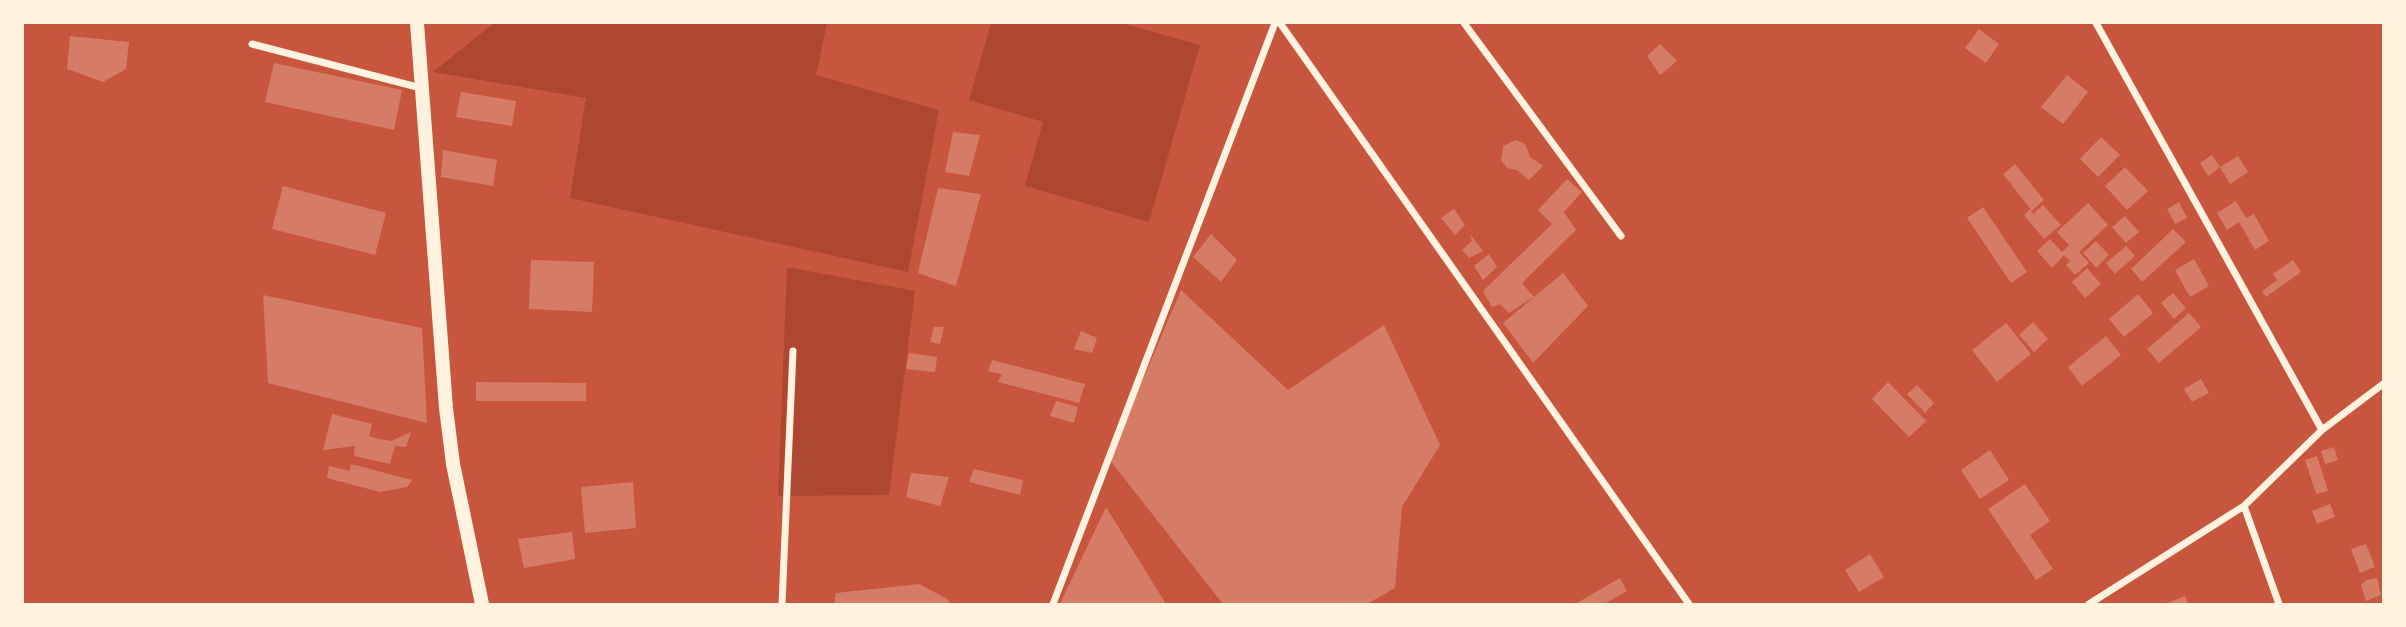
<!DOCTYPE html>
<style>
body{margin:0}
#map{position:relative;width:2406px;height:627px;overflow:hidden;background:#c8553d;font-family:"IBM Plex Sans",sans-serif}
canvas{display:block}
.frame{position:absolute;inset:0;border:24px solid #fff3e0;pointer-events:none}
</style>
<div id="map">
<canvas width="2406" height="627"></canvas>
<div class="frame"></div>
</div>
<script>
const c = document.querySelector('canvas').getContext('2d');
c.lineJoin = 'round';
function fillPath(path, color) { c.fillStyle = color; c.fill(path, 'evenodd'); }
function trace(path, color, width, dash) { c.strokeStyle = color; c.lineWidth = width; c.lineCap = dash ? 'butt' : 'round'; c.setLineDash(dash || []); c.stroke(path); }
const green = new Path2D(`
 M 494,23 L 827,23 L 816,75 L 939,110 L 908,272 L 570,198 L 586,98 L 433,72 Z
 M 991,23 L 1121,23 L 1200,45 L 1149,222 L 1025,186 L 1043,122 L 969,100 Z
 M 787,267 L 915,291 L 889,495 L 778,496 Z`);
const building = new Path2D(`
 M 1979,29 L 1999,44 L 1986,63 L 1965,48 Z
 M 70,36 L 129,42 L 126,69 L 103,82 L 67,69 Z
 M 1660,44 L 1677,61 L 1660,75 L 1647,56 Z
 M 274,63 L 402,90 L 394,130 L 265,102 Z
 M 2067,75 L 2088,92 L 2063,124 L 2041,107 Z
 M 461,92 L 516,101 L 512,126 L 456,117 Z
 M 953,132 L 980,135 L 969,176 L 945,172 Z
 M 2101,137 L 2120,155 L 2098,177 L 2080,159 Z
 M 1516,140 L 1525,144 L 1530,157 L 1543,166 L 1529,180 L 1517,170 L 1507,168 L 1501,160 L 1503,146 Z
 M 443,150 L 497,160 L 493,186 L 441,177 Z
 M 2212,155 L 2220,167 L 2208,176 L 2200,163 Z
 M 2238,156 L 2248,172 L 2230,184 L 2220,167 Z
 M 2015,164 L 2044,200 L 2032,211 L 2003,174 Z
 M 2125,167 L 2148,191 L 2127,210 L 2105,186 Z
 M 1567,179 L 1582,192 L 1564,212 L 1576,230 L 1522,283 L 1534,297 L 1563,273 L 1588,306 L 1533,363 L 1503,323 L 1534,297 L 1509,313 L 1500,304 L 1492,307 L 1483,291 L 1552,224 L 1538,210 Z
 M 283,186 L 386,213 L 375,255 L 272,229 Z
 M 938,188 L 981,194 L 956,286 L 918,273 Z
 M 2236,201 L 2246,218 L 2254,214 L 2269,241 L 2255,250 L 2239,222 L 2227,230 L 2217,213 Z
 M 2179,202 L 2187,218 L 2175,224 L 2167,209 Z
 M 2088,203 L 2108,225 L 2079,252 L 2089,263 L 2075,275 L 2066,265 L 2070,261 L 2064,255 L 2052,268 L 2037,251 L 2050,239 L 2062,252 L 2069,245 L 2057,232 Z
 M 2043,205 L 2061,225 L 2044,239 L 2024,215 L 2030,209 L 2035,216 L 2034,213 Z
 M 1983,207 L 2027,272 L 2011,283 L 1967,218 Z
 M 1454,209 L 1465,225 L 1455,235 L 1441,218 Z
 M 2125,216 L 2139,232 L 2126,243 L 2112,227 Z
 M 2173,229 L 2186,242 L 2142,282 L 2131,269 Z
 M 1211,234 L 1237,260 L 1221,282 L 1193,257 Z
 M 1470,234 L 1483,251 L 1469,258 L 1462,250 L 1472,241 Z
 M 2096,241 L 2109,255 L 2096,268 L 2083,253 Z
 M 2126,246 L 2135,256 L 2115,274 L 2106,263 Z
 M 1489,254 L 1497,267 L 1483,280 L 1474,266 Z
 M 2194,259 L 2209,286 L 2190,297 L 2175,270 Z
 M 531,260 L 594,262 L 592,312 L 529,309 Z
 M 2293,260 L 2301,272 L 2266,297 L 2262,291 L 2277,280 L 2273,274 Z
 M 2087,268 L 2101,284 L 2085,298 L 2072,282 Z
 M 1181,290 L 1288,390 L 1384,325 L 1440,445 L 1402,507 L 1395,588 L 1367,604 L 1223,604 L 1109,459 Z
 M 2173,293 L 2186,308 L 2174,319 L 2161,303 Z
 M 2138,294 L 2153,313 L 2124,337 L 2109,319 Z
 M 263,295 L 422,328 L 427,423 L 268,383 Z
 M 2189,313 L 2201,327 L 2159,363 L 2147,349 Z
 M 2033,322 L 2048,339 L 2034,352 L 2019,335 Z
 M 2006,323 L 2031,354 L 1997,382 L 1972,350 Z
 M 934,327 L 944,327 L 940,344 L 930,342 Z
 M 1081,331 L 1097,338 L 1092,353 L 1074,349 Z
 M 2106,336 L 2121,355 L 2082,386 L 2068,367 Z
 M 909,353 L 937,357 L 935,372 L 906,369 Z
 M 992,360 L 1085,384 L 1079,403 L 998,382 L 1002,374 L 988,371 Z
 M 2201,379 L 2209,393 L 2192,402 L 2184,389 Z
 M 476,382 L 586,383 L 586,401 L 476,401 Z
 M 1888,382 L 1926,421 L 1909,437 L 1872,399 Z
 M 1917,385 L 1934,403 L 1925,413 L 1907,394 Z
 M 1056,401 L 1078,407 L 1074,423 L 1050,416 Z
 M 332,414 L 372,424 L 369,436 L 379,439 L 391,441 L 411,432 L 406,447 L 395,446 L 390,464 L 354,456 L 355,446 L 323,450 Z
 M 2334,447 L 2338,460 L 2325,464 L 2321,451 Z
 M 1990,450 L 2009,480 L 1980,499 L 1961,470 Z
 M 2317,456 L 2328,491 L 2316,494 L 2305,460 Z
 M 351,464 L 412,480 L 407,487 L 380,492 L 327,478 L 329,466 L 350,471 Z
 M 974,469 L 1023,480 L 1020,495 L 969,482 Z
 M 911,473 L 949,477 L 940,506 L 906,497 Z
 M 633,482 L 636,528 L 585,533 L 581,487 Z
 M 2025,484 L 2050,521 L 2030,535 L 2053,569 L 2036,580 L 1988,509 Z
 M 2330,504 L 2335,517 L 2317,524 L 2312,511 Z
 M 1106,507 L 1166,604 L 1060,604 Z
 M 572,532 L 575,559 L 524,568 L 518,539 Z
 M 2366,544 L 2375,567 L 2360,573 L 2351,549 Z
 M 1870,554 L 1884,577 L 1859,592 L 1845,570 Z
 M 1620,578 L 1627,591 L 1604,604 L 1575,604 Z
 M 2377,578 L 2381,595 L 2366,601 L 2361,585 L 2366,580 Z
 M 919,584 L 949,600 L 949,604 L 834,604 L 836,593 Z
 M 2185,596 L 2188,604 L 2165,604 Z`);
const minor = new Path2D(`
 M 1280,23 L 1689,604
 M 1464,23 L 1621,236
 M 2096,23 L 2322,430
 M 252,44 L 421,88
 M 2244,506 L 2279,604
 M 782,604 L 793,351
 M 1053,604 L 1275,23
 M 2089,604 L 2244,506 L 2322,430 L 2383,384`);
const secondary = new Path2D(`
 M 417,23 L 446,408 L 453,464 L 482,604`);
fillPath(green, '#ae4732');
fillPath(building, '#d67c66');
trace(minor, '#fff3e0', 7);
trace(secondary, '#fff3e0', 14);
</script>
